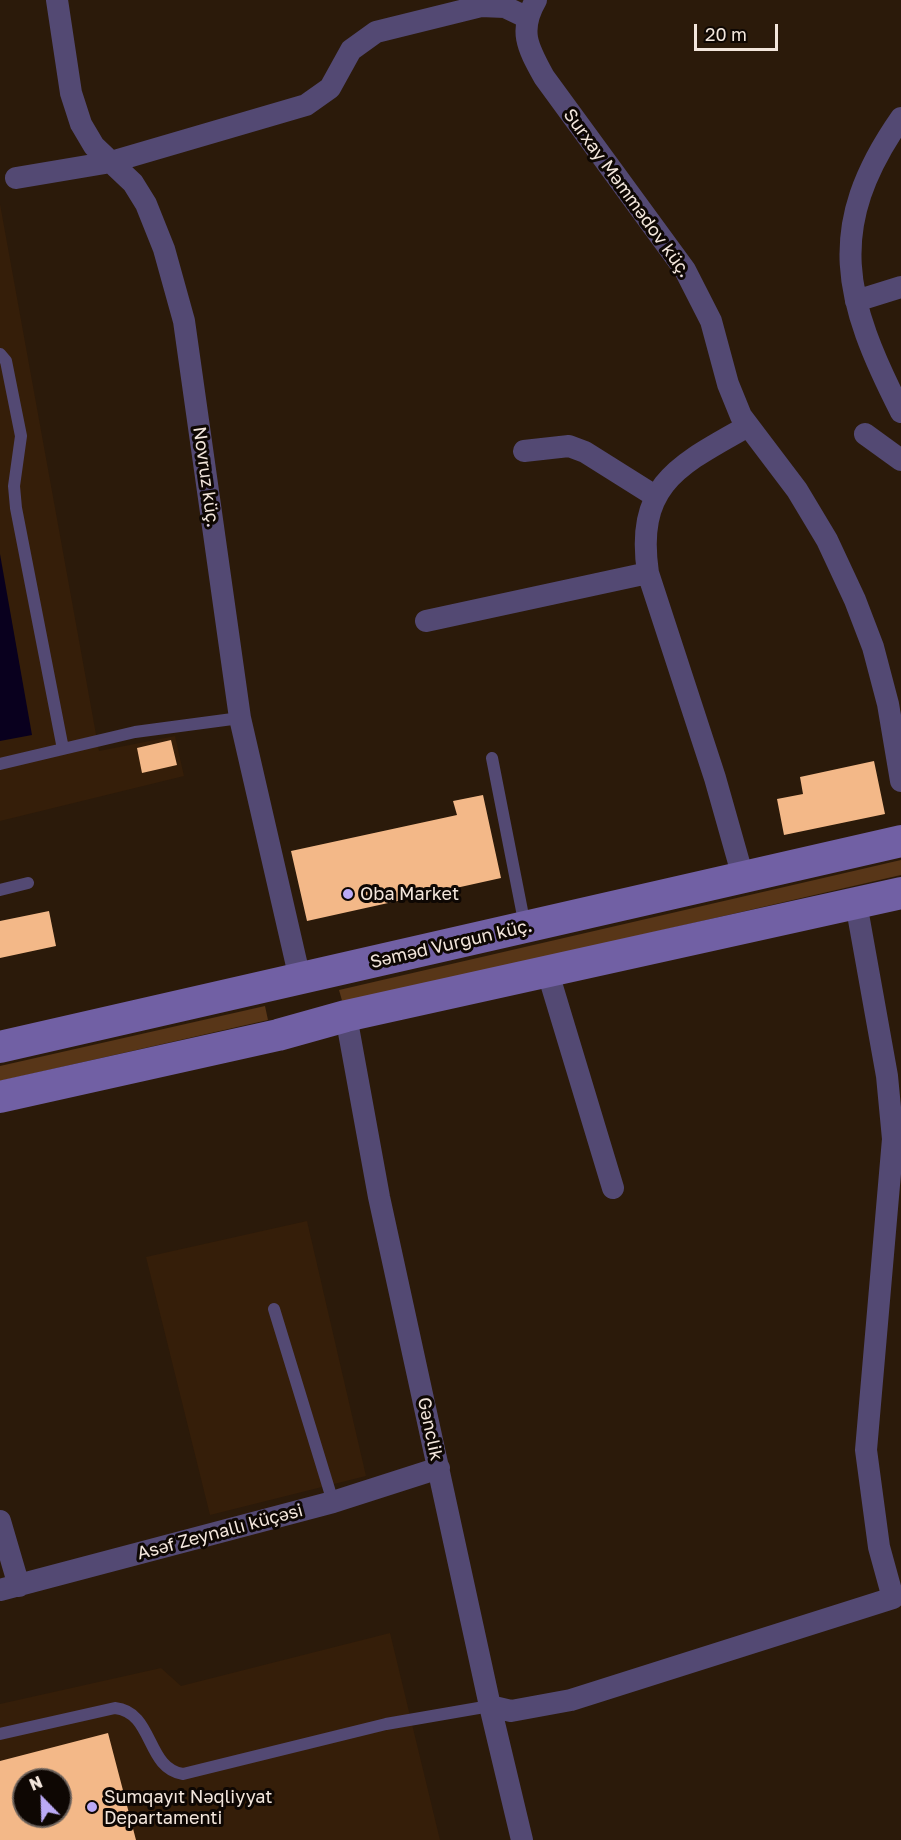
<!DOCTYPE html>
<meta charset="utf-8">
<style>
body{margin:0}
#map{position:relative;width:901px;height:1840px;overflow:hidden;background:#2b1a0a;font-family:"Golos Text",sans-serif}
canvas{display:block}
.north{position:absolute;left:12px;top:1768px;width:60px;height:60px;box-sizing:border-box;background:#0e0703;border:2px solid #6a605a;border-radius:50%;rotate:337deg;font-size:16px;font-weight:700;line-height:24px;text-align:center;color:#f3e6dc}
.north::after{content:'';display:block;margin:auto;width:21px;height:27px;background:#bbaaf6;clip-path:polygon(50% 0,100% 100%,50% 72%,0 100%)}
.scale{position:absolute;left:694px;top:24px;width:84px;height:27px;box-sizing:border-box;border:3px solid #f3e6dc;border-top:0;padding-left:8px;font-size:18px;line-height:21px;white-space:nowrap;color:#f3e6dc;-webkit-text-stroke:4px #0e0703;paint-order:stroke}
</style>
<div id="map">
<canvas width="901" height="1840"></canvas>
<div class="north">N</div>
<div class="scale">20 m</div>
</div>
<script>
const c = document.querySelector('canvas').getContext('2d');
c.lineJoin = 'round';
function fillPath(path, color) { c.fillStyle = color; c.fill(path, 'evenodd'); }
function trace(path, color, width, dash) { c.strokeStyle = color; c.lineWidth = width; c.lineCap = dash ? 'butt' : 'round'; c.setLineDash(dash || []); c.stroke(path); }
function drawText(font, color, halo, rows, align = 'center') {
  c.font = font + ' "Golos Text",sans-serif'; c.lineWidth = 6; c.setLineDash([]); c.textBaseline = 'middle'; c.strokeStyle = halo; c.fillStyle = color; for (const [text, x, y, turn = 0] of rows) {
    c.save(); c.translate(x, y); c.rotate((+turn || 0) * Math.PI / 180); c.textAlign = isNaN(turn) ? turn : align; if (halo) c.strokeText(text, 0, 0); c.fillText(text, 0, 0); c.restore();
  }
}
const built = new Path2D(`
 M 0,204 L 99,751 L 175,736 L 184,776 L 0,821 Z
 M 307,1221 L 366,1476 L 210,1515 L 146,1257 Z
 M 390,1633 L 440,1840 L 0,1840 L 0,1704 L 161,1668 L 181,1686 ZM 24,1780 L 60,1780 L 60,1816 L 24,1816 Z`);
const green = new Path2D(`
 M 901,860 L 901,875 L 343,1004 L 339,990 Z
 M 265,1006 L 268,1020 L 0,1081 L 0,1066 Z`);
const water = new Path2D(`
 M 0,554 L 32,735 L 0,741 Z`);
const building = new Path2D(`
 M 171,740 L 177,765 L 142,773 L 137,748 Z
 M 874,761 L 885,814 L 784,835 L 777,799 L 803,794 L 800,777 Z
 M 483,795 L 501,878 L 307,921 L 291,851 L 457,815 L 453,801 Z
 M 49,911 L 56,946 L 0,958 L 0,921 Z
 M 108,1733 L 136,1840 L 0,1840 L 0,1761 ZM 24,1780 L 60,1780 L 60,1816 L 24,1816 Z`);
const service = new Path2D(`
 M 0,354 L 6,361 L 21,436 L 14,486 L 16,508 L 63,749 L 135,732 L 240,718
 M 492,758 L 525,926
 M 0,764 L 63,749
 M 0,890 L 28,883
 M 274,1309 L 333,1502
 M 0,1734 L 115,1708 C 154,1712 146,1769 183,1774 L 386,1724 L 490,1706`);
const minor = new Path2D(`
 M 57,0 L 71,93 L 81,124 L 94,146 L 133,183 L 146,204 L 164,249 L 184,321 L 240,718 L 300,979
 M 536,0 C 518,31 528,48 544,77 L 685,270 L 711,321 L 728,384 L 741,416 L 797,490 L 827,540 L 855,600 L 873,647 L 888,704 L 901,781
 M 901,118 C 824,228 844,300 901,412
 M 16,178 L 111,162 L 306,105 L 330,88 L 351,50 L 376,32 L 481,6 L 505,7 L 526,17
 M 856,301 L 901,287
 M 865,434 L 901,460
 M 524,451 L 569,446 L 585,452 L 655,496
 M 426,621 L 648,573
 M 743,877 L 715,778 L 648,573 C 635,484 679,465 748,426
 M 548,973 L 613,1188
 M 346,1016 L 379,1197 L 490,1706 L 522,1840
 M 0,1521 L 19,1586
 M 0,1590 L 333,1502 L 439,1468
 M 490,1706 L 511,1711 L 571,1700 L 893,1598 L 879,1547 L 866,1450 L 893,1139 L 887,1076 L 856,903`);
const secondary = new Path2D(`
 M 0,1047 L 901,841
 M 0,1097 L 278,1035 L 346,1016 L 901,893`);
const markers = [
 [348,894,6,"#bbaaf6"],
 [92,1807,6,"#bbaaf6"]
];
const streetNames = [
 ["Surxay Məmmədov küç.",627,193,54],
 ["Novruz küç.",206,477,82],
 ["Səməd Vurğun küç.",451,944,-13],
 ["Gənclik",430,1429,78],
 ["Asəf Zeynallı küçəsi",220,1532,-15]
];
const poiNames = [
 ["Oba Market",360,894],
 ["Sumqayıt Nəqliyyat",104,1797],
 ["Departamenti",104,1818]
];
fillPath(built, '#351e09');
fillPath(green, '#583618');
fillPath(water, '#09001e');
fillPath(building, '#f3b888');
trace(service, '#534973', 12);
trace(minor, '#534973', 22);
trace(secondary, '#7160a4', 32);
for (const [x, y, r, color] of markers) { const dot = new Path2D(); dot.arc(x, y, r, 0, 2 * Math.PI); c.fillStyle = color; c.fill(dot); trace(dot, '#0e0703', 2); }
drawText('18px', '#f3e6dc', '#0e0703', streetNames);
drawText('18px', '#f3e6dc', '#0e0703', poiNames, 'left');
</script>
